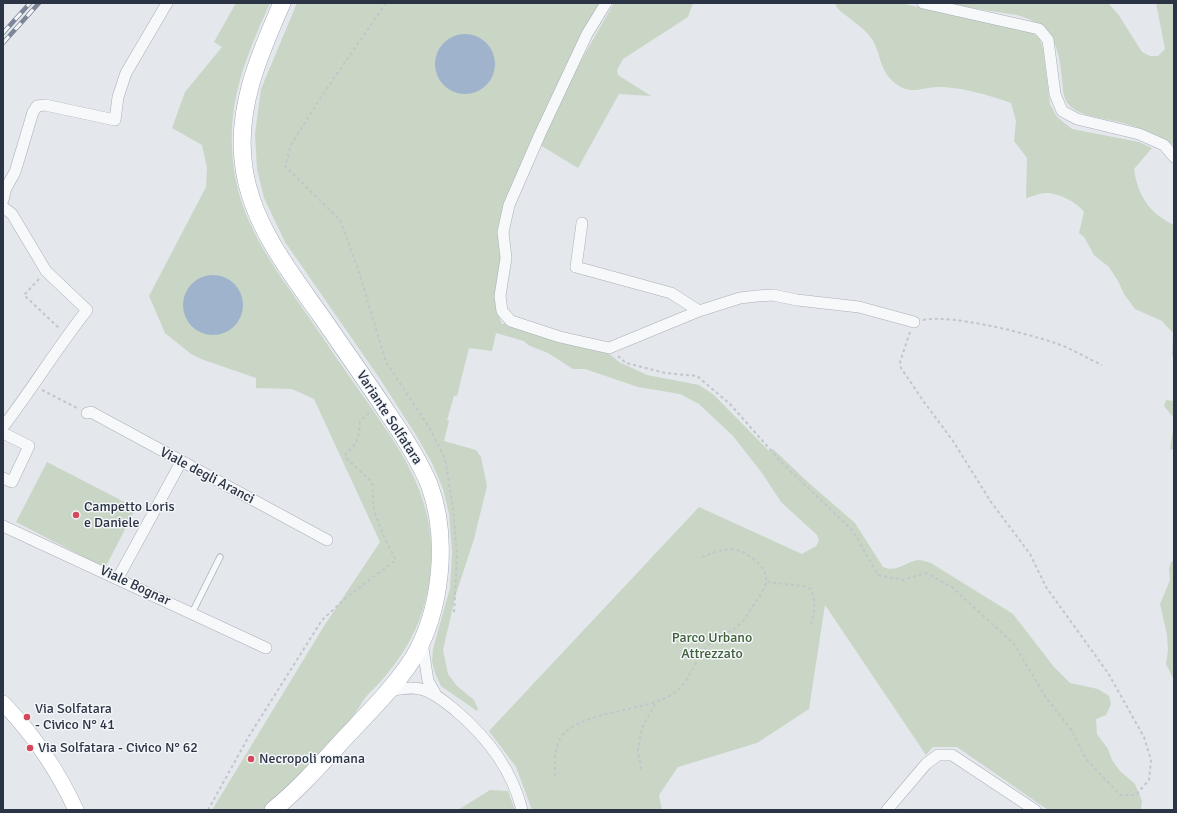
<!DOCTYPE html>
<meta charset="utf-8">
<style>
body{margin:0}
#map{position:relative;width:1177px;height:813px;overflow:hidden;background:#e4e7ec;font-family:Signika,sans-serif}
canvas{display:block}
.frame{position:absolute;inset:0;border:4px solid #2b3445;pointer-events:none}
</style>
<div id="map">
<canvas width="1177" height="813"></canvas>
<div class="frame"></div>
</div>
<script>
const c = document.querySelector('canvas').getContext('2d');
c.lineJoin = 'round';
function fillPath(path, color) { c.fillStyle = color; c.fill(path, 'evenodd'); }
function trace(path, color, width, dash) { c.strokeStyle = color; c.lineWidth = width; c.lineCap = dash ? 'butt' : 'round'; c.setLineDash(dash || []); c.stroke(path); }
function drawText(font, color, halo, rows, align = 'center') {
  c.font = font + ' Signika,sans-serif'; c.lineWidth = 3; c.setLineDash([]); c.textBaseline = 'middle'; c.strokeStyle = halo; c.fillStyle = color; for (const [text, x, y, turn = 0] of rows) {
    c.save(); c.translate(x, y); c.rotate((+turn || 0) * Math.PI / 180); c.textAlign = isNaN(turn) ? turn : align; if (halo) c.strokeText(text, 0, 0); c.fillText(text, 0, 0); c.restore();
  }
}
const green = new Path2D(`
 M 236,3 L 270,3 C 245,59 225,105 234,169 C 241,225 277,271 308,316 C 326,342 343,368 361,393 C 386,429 415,467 426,511 C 437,552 431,604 409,642 C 402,655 392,668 382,680 C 376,687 366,695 361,704 C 337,744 300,780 264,810 L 212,810 L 324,626 L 380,542 L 314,399 L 292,389 L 256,388 L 256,378 L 201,359 L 191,354 L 165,333 L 149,296 L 206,187 L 207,168 L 202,145 L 172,128 L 185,92 L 222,47 L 214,42 Z
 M 297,3 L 603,3 L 504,207 L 497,311 L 502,324 L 507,323 L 606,351 L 619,362 L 647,375 L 699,385 L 714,395 L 769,451 L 773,449 L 809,483 L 855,523 L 883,567 C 897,573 905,562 918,560 C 922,560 927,562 931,563 L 1013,614 L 1054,667 L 1070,683 L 1098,689 L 1109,696 L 1111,704 L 1106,715 L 1096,719 L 1097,734 L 1108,749 L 1112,760 L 1120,771 L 1135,784 L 1142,801 L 1141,810 L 1048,810 L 957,747 L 933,747 L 926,755 L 825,605 L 809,709 L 757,743 L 678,767 L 659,795 L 662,810 L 532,810 L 516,767 L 489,731 L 699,507 L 802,554 L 816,546 L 819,541 L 817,535 L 781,502 L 762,473 L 733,436 L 699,404 L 680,394 L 638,387 L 585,369 L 573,369 L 548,353 L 528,345 L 524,341 L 496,333 L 492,351 L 469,348 L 457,396 L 454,396 L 447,420 L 449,421 L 444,441 L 476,450 L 481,457 L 487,486 L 474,539 L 456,594 L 443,650 L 448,674 L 457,686 L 474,700 L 478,709 L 477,711 L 441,686 L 435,673 L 432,661 L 433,649 L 450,588 L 452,552 L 449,514 L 443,489 L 432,463 L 416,435 L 378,376 L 285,242 L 264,198 L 257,169 L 255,134 L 261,89 Z
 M 614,3 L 693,3 L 688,17 L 623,59 L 617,70 L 618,75 L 651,96 L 619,94 L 578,168 L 540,145 L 568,83 Z
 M 835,3 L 899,3 L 1019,28 L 1032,32 L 1040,39 L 1043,49 L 1050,104 L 1057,117 L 1072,129 L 1139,142 L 1152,148 L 1134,169 C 1138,196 1149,213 1174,225 L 1174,357 L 1172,355 L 1173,333 L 1162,321 L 1135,309 L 1124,294 L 1118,281 L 1109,267 L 1094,255 L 1084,237 L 1079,233 L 1084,212 C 1076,201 1058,193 1045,193 C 1039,193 1032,197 1026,198 L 1027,158 L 1014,141 L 1016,121 L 1011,103 C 992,96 961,87 940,87 C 924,86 912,96 896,84 C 876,68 883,51 868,34 C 860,25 847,17 838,9 Z
 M 938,3 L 1108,3 L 1118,14 L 1142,52 L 1150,56 L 1158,56 L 1165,49 L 1156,3 L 1174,3 L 1174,146 C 1162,136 1145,130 1130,125 C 1114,119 1080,118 1069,105 C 1063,99 1063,88 1062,79 C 1059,45 1052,25 1017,15 Z
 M 1166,400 L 1174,401 L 1174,450 L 1170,449 L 1173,430 L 1173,417 L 1164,406 Z
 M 47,462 L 136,508 L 105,568 L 16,522 Z
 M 1174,560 L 1174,680 L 1166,664 L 1168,651 L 1167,635 L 1160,604 L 1170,580 L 1169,568 L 1171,562 Z
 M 490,790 L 508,791 L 515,810 L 458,810 Z`);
const water = new Path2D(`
 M435 64a30 30 0 1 1 60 0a30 30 0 1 1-60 0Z
 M183 305a30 30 0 1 1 60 0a30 30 0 1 1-60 0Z`);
const path = new Path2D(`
 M 386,3 L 321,97 L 291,145 L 285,166 L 340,220 L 358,269 L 386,362 L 430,429 L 445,459 L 453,508 L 457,555 L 454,613
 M 39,279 L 24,295 L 60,329
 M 923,320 C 951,314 1026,333 1055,343 C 1071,348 1086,358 1102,365
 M 618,356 L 626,363 L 665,373 L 697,376 L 730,404 L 782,463 L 853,531 L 878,575 L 903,580 L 926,573 L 952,587 L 1014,644 L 1045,696 L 1072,731 L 1086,759 L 1120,795 L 1136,795 L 1149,780 L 1151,760 L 1144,737 L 1108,673 L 1046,587 L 1030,554 L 991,502 L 953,441 L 924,402 L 901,368 L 900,362 L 910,332
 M 42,390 L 77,408
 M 767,582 L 803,586 L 811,589 C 817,603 814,614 810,628
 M 641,769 L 638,750 L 642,728 L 656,702
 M 555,776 C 555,765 554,754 558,743 C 572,707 654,715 680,688 C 690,677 699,654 708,645 C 717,637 729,633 739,625 C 744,621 749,612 753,606 C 766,587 775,575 752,558 C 735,544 721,549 702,557
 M 208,810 L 249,736 L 322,620 L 347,597 L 396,560 L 384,537 L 374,511 L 372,482 L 345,457 L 346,453 C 358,444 359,436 360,421 L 371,411`);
const lane = new Path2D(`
 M 192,613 L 220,557`);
const street = new Path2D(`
 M 606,3 L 587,34 L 540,134 L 509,205 L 503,232 L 506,258 L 500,296 L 502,311 L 511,321 L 560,337 L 609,348 L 699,311 L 740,298 L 757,296 L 773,295 L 797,300 L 859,307 L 914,322
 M 923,3 L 1039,29 L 1048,40 L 1055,94 L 1062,111 L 1077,119 L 1139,134 L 1164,145 L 1174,157
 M 3,200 L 6,188 L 15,172 L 33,112 L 37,106 L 45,105 L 115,120 L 118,97 L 126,73 L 167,3
 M 3,207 L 12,214 L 46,271 L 87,310 C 57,348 32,389 3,427
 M 582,223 L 576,267 L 671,293 L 699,311
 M 87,413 L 91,412 L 327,540
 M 3,433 L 29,446 L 12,482 L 3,478
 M 3,526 L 266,648
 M 118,578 L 181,462
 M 422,642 L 428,681 L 436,695
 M 388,691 C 399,689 413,686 424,690 C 436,694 445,702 455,710 C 487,737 512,769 522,810
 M 887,810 L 926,764 L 938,755 L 952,755 L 1035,810`);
const secondary = new Path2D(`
 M 3,703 C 33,734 58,771 76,810`);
const primary = new Path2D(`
 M 273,810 C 299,789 320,765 342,741 C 366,715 393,689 412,660 C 442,611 449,537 429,484 C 419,460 404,437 389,415 C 367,382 344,349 321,316 C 289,271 252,224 244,168 C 235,110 259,55 282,3`);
const rail = new Path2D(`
 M 3,33 L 30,3
 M 3,43 L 39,3`);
const markers = [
 [76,515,4,"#d1495b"],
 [27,717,4,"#d1495b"],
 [30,748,4,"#d1495b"],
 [251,759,4,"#d1495b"]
];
const streetNames = [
 ["Variante Solfatara",389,418,57],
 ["Viale degli Aranci",207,476,28],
 ["Viale Bognar",135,586,25]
];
const poiNames = [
 ["Campetto Loris",84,507],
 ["e Daniele",84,523],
 ["Via Solfatara",35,709],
 ["- Civico N° 41",35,725],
 ["Via Solfatara - Civico N° 62",38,748],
 ["Necropoli romana",259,759]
];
const parkNames = [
 ["Parco Urbano",712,638],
 ["Attrezzato",712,654]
];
fillPath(green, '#c9d6c5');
fillPath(water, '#9fb4cc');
trace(lane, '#a9aeb7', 7);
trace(street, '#a9aeb7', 12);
trace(secondary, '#a9aeb7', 16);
trace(primary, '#a3abb8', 18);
trace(path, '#c2c5cb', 2, [3, 3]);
trace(lane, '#f7f8fa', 5.5);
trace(street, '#f7f8fa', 11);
trace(secondary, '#fff', 15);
trace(primary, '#fff', 17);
trace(rail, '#7d8696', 4.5);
trace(rail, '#f4f6f9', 3, [9]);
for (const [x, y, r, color] of markers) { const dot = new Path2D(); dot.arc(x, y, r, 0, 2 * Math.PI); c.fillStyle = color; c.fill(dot); trace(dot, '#f4f6f9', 1.5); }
drawText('14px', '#2b3445', '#f4f6f9', streetNames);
drawText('14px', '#2b3445', '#f4f6f9', poiNames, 'left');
drawText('14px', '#3f6138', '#f4f6f9', parkNames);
</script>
